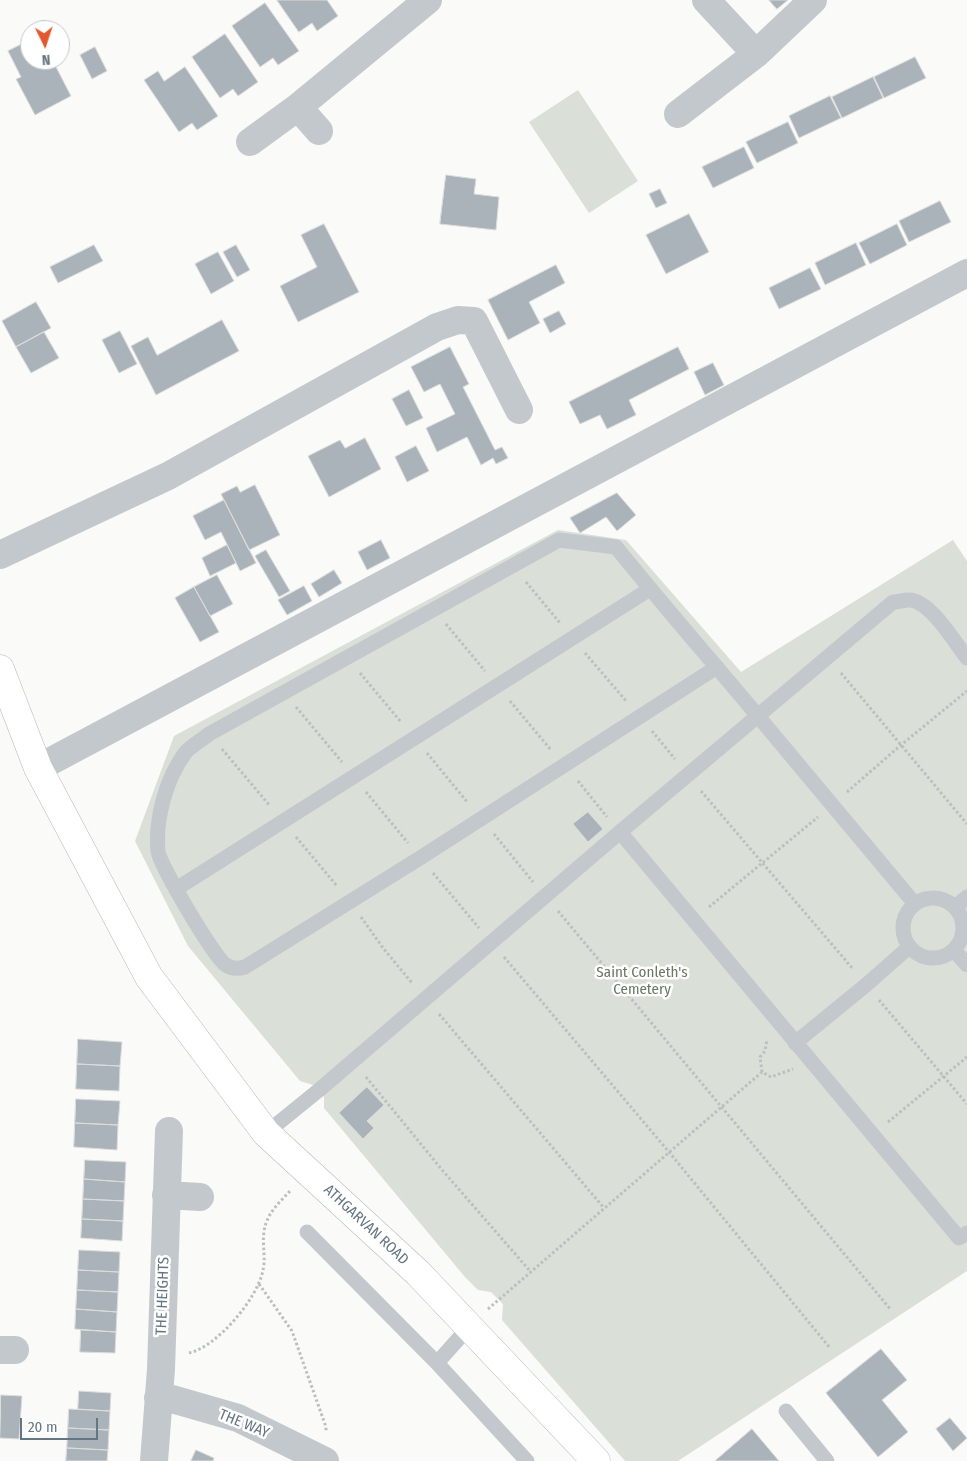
<!DOCTYPE html>
<style>
body{margin:0}
#map{position:relative;width:967px;height:1461px;overflow:hidden;background:#fafaf8;font-family:"Fira Sans Condensed",sans-serif}
canvas{display:block}
.north{position:absolute;left:20px;top:20px;width:50px;height:50px;box-sizing:border-box;background:#fff;border:1px solid #c1c8cd;border-radius:50%;rotate:176deg;font-size:14px;font-weight:700;line-height:20px;text-align:center;color:#657683}
.north::after{content:'';display:block;margin:auto;width:18px;height:22px;background:#e4572e;clip-path:polygon(50% 0,100% 100%,50% 72%,0 100%)}
.scale{position:absolute;left:20px;top:1418px;width:78px;height:22px;box-sizing:border-box;border:2px solid #657683;border-top:0;padding-left:6px;font-size:15px;line-height:18px;white-space:nowrap;color:#657683;-webkit-text-stroke:4px #fff;paint-order:stroke}
</style>
<div id="map">
<canvas width="967" height="1461"></canvas>
<div class="north">N</div>
<div class="scale">20 m</div>
</div>
<script>
const c = document.querySelector('canvas').getContext('2d');
c.lineJoin = 'round';
function fillPath(path, color) { c.fillStyle = color; c.fill(path, 'evenodd'); }
function trace(path, color, width, dash) { c.strokeStyle = color; c.lineWidth = width; c.lineCap = dash ? 'butt' : 'round'; c.setLineDash(dash || []); c.stroke(path); }
function drawText(font, color, halo, rows, align = 'center') {
  c.font = font + ' "Fira Sans Condensed",sans-serif'; c.lineWidth = 5; c.setLineDash([]); c.textBaseline = 'middle'; c.strokeStyle = halo; c.fillStyle = color; for (const [text, x, y, turn = 0] of rows) {
    c.save(); c.translate(x, y); c.rotate((+turn || 0) * Math.PI / 180); c.textAlign = isNaN(turn) ? turn : align; if (halo) c.strokeText(text, 0, 0); c.fillText(text, 0, 0); c.restore();
  }
}
const green = new Path2D(`
 M 578,90 L 638,181 L 589,213 L 529,122 Z
 M 558,530 L 626,540 L 741,672 L 953,540 L 967,561 L 967,1271 L 678,1461 L 625,1461 L 502,1320 L 503,1304 L 491,1292 L 478,1290 L 465,1277 L 324,1108 L 324,1095 L 313,1085 L 300,1081 L 188,946 L 135,841 L 174,736 Z`);
const building = new Path2D(`
 M 277,0 L 327,0 L 338,16 L 317,31 L 312,23 L 299,32 Z
 M 769,0 L 788,0 L 777,9 Z
 M 265,3 L 299,51 L 278,65 L 273,58 L 260,67 L 232,26 Z
 M 225,34 L 258,82 L 238,96 L 233,89 L 220,98 L 192,57 Z
 M 30,40 L 30,60 L 60,60 L 60,58 L 62,62 L 55,65 L 71,96 L 35,115 L 16,79 L 21,77 L 8,51 Z
 M 95,47 L 107,71 L 92,79 L 80,55 Z
 M 915,57 L 926,78 L 884,98 L 874,77 Z
 M 185,67 L 218,116 L 197,130 L 192,123 L 179,132 L 144,80 L 158,71 L 164,81 Z
 M 873,77 L 883,98 L 842,118 L 832,97 Z
 M 830,96 L 841,118 L 799,138 L 789,116 Z
 M 788,122 L 798,143 L 757,163 L 746,142 Z
 M 744,147 L 754,168 L 713,188 L 702,167 Z
 M 446,175 L 476,179 L 474,194 L 499,197 L 496,230 L 440,224 Z
 M 660,189 L 667,203 L 656,208 L 649,194 Z
 M 940,201 L 951,222 L 909,242 L 899,221 Z
 M 689,214 L 709,252 L 666,274 L 646,235 Z
 M 324,224 L 359,292 L 298,322 L 280,286 L 317,267 L 301,235 Z
 M 897,224 L 907,245 L 870,264 L 859,243 Z
 M 856,243 L 866,265 L 825,285 L 815,263 Z
 M 94,245 L 103,261 L 58,283 L 50,267 Z
 M 236,245 L 250,270 L 237,277 L 223,252 Z
 M 218,252 L 234,281 L 211,294 L 195,264 Z
 M 556,265 L 565,283 L 529,302 L 540,323 L 508,340 L 488,300 Z
 M 810,268 L 821,289 L 779,309 L 769,288 Z
 M 36,302 L 51,328 L 16,347 L 2,321 Z
 M 559,311 L 566,324 L 550,333 L 543,319 Z
 M 222,320 L 239,351 L 156,395 L 131,346 L 148,337 L 157,355 Z
 M 120,331 L 137,364 L 119,373 L 102,340 Z
 M 44,332 L 59,358 L 31,373 L 16,347 Z
 M 450,347 L 469,384 L 463,387 L 495,450 L 502,447 L 508,458 L 496,464 L 493,458 L 481,465 L 467,437 L 437,452 L 426,428 L 455,414 L 440,384 L 424,392 L 411,367 Z
 M 678,347 L 689,369 L 629,400 L 636,415 L 607,429 L 600,415 L 580,424 L 569,402 Z
 M 713,363 L 724,385 L 705,395 L 694,372 Z
 M 409,390 L 423,418 L 406,426 L 392,399 Z
 M 365,438 L 381,469 L 329,497 L 308,456 L 340,440 L 345,448 Z
 M 416,446 L 429,471 L 407,482 L 395,457 Z
 M 255,485 L 280,535 L 249,550 L 221,494 L 237,486 L 240,492 Z
 M 617,493 L 636,515 L 617,531 L 606,517 L 580,533 L 570,518 Z
 M 224,500 L 256,563 L 240,571 L 221,532 L 205,540 L 193,516 Z
 M 381,540 L 390,558 L 367,570 L 358,552 Z
 M 227,545 L 236,563 L 210,576 L 202,558 Z
 M 266,550 L 290,591 L 279,597 L 255,556 Z
 M 334,570 L 342,583 L 319,597 L 311,584 Z
 M 217,575 L 233,604 L 210,616 L 194,587 Z
 M 304,586 L 312,601 L 287,615 L 278,600 Z
 M 194,587 L 219,632 L 200,642 L 175,598 Z
 M 588,812 L 603,829 L 588,842 L 573,824 Z
 M 78,1039 L 122,1042 L 120,1066 L 77,1064 Z
 M 77,1064 L 120,1066 L 119,1091 L 76,1089 Z
 M 367,1087 L 384,1105 L 367,1121 L 374,1128 L 363,1139 L 339,1113 Z
 M 76,1099 L 120,1101 L 118,1125 L 75,1123 Z
 M 75,1123 L 118,1125 L 117,1150 L 74,1147 Z
 M 85,1160 L 126,1162 L 125,1182 L 84,1179 Z
 M 84,1179 L 125,1182 L 124,1201 L 83,1199 Z
 M 83,1199 L 124,1201 L 123,1221 L 82,1219 Z
 M 82,1219 L 123,1221 L 122,1241 L 81,1238 Z
 M 79,1250 L 120,1252 L 119,1272 L 78,1270 Z
 M 78,1270 L 119,1272 L 118,1292 L 77,1290 Z
 M 77,1290 L 118,1292 L 117,1312 L 76,1309 Z
 M 76,1309 L 117,1312 L 116,1332 L 75,1329 Z
 M 81,1330 L 116,1332 L 115,1353 L 80,1352 Z
 M 881,1349 L 907,1380 L 882,1400 L 908,1432 L 878,1457 L 826,1393 Z
 M 79,1391 L 111,1393 L 110,1411 L 78,1409 Z
 M 1,1395 L 22,1396 L 19,1439 L 0,1438 Z
 M 69,1409 L 110,1411 L 109,1430 L 68,1428 Z
 M 950,1418 L 967,1438 L 953,1451 L 936,1429 Z
 M 68,1428 L 109,1430 L 108,1450 L 67,1448 Z
 M 752,1429 L 779,1461 L 715,1461 Z
 M 67,1448 L 108,1450 L 107,1461 L 66,1461 Z
 M 196,1450 L 214,1458 L 213,1461 L 191,1461 Z`);
const path = new Path2D(`
 M 526,582 L 560,623
 M 446,624 L 485,671
 M 585,653 L 627,702
 M 360,673 L 401,722
 M 841,673 L 967,824
 M 510,701 L 551,750
 M 296,707 L 342,762
 M 652,731 L 675,759
 M 222,749 L 270,806
 M 427,753 L 468,803
 M 578,781 L 607,817
 M 701,791 L 853,969
 M 366,792 L 408,843
 M 847,792 L 901,745 L 967,691
 M 494,834 L 533,882
 M 296,837 L 337,886
 M 433,873 L 479,928
 M 709,907 L 818,817
 M 558,911 L 891,1310
 M 361,917 L 383,948 L 412,983
 M 504,957 L 669,1152 L 830,1348
 M 879,1000 L 967,1104
 M 439,1014 L 604,1208
 M 762,1072 L 760,1057 L 765,1051 L 767,1039
 M 366,1077 L 443,1171 L 530,1271
 M 888,1122 L 967,1057
 M 259,1284 L 292,1331 L 326,1427 L 326,1432
 M 488,1309 L 762,1072 L 771,1077 L 793,1069
 M 189,1353 C 217,1347 258,1298 263,1270 C 266,1258 262,1244 264,1232 C 266,1214 279,1203 290,1191`);
const service = new Path2D(`
 M 717,667 L 420,858 L 245,967 C 238,969 232,969 226,965 C 215,959 159,864 158,851 C 155,819 166,779 185,753 C 191,746 202,740 209,734 L 559,540 L 616,547 C 662,604 710,659 757,715 C 810,778 863,841 915,904
 M 620,832 L 959,1238 L 967,1233
 M 176,889 L 650,589
 M903 928a30 30 0 1 1 60 0a30 30 0 1 1-60 0Z
 M 955,907 L 967,897
 M 954,950 L 967,965
 M 795,1043 L 866,985 L 909,947
 M 266,1133 L 319,1090 L 620,832 L 893,602 C 898,602 904,600 909,600 C 930,600 955,643 967,658
 M 307,1232 L 437,1363 L 527,1461
 M 437,1363 L 469,1327
 M 786,1411 L 827,1461`);
const minor = new Path2D(`
 M 706,0 L 756,54
 M 298,107 L 319,131
 M 678,114 L 756,54 L 813,0
 M 250,142 L 298,107 L 428,0
 M 0,555 L 168,476 L 437,327 L 458,320 L 474,321 L 519,410
 M 38,768 L 967,273
 M 166,1195 L 200,1197
 M 0,1350 L 15,1350
 M 158,1398 L 172,1399 L 238,1418 L 325,1461
 M 154,1461 L 161,1369 L 169,1131`);
const secondary = new Path2D(`
 M 0,669 L 38,768 L 149,977 L 266,1133 L 418,1273 L 596,1461`);
const parkNames = [
 ["Saint Conleth's",642,973],
 ["Cemetery",642,990]
];
const streetNames = [
 ["ATHGARVAN ROAD",366,1225,43],
 ["THE HEIGHTS",163,1296,-88],
 ["THE WAY",244,1424,22]
];
fillPath(green, '#dadfd7');
fillPath(building, '#aab3b9');
trace(building, '#dcdcda', 1);
trace(secondary, '#b3babf', 29);
trace(path, '#bbbfc2', 3, [2.5, 2.5]);
trace(service, '#c3c8cc', 15);
trace(minor, '#c3c8cc', 28);
trace(secondary, '#fff', 28);
drawText('15px', '#687a64', '#fff', parkNames);
drawText('15px', '#657683', '#fff', streetNames);
</script>
